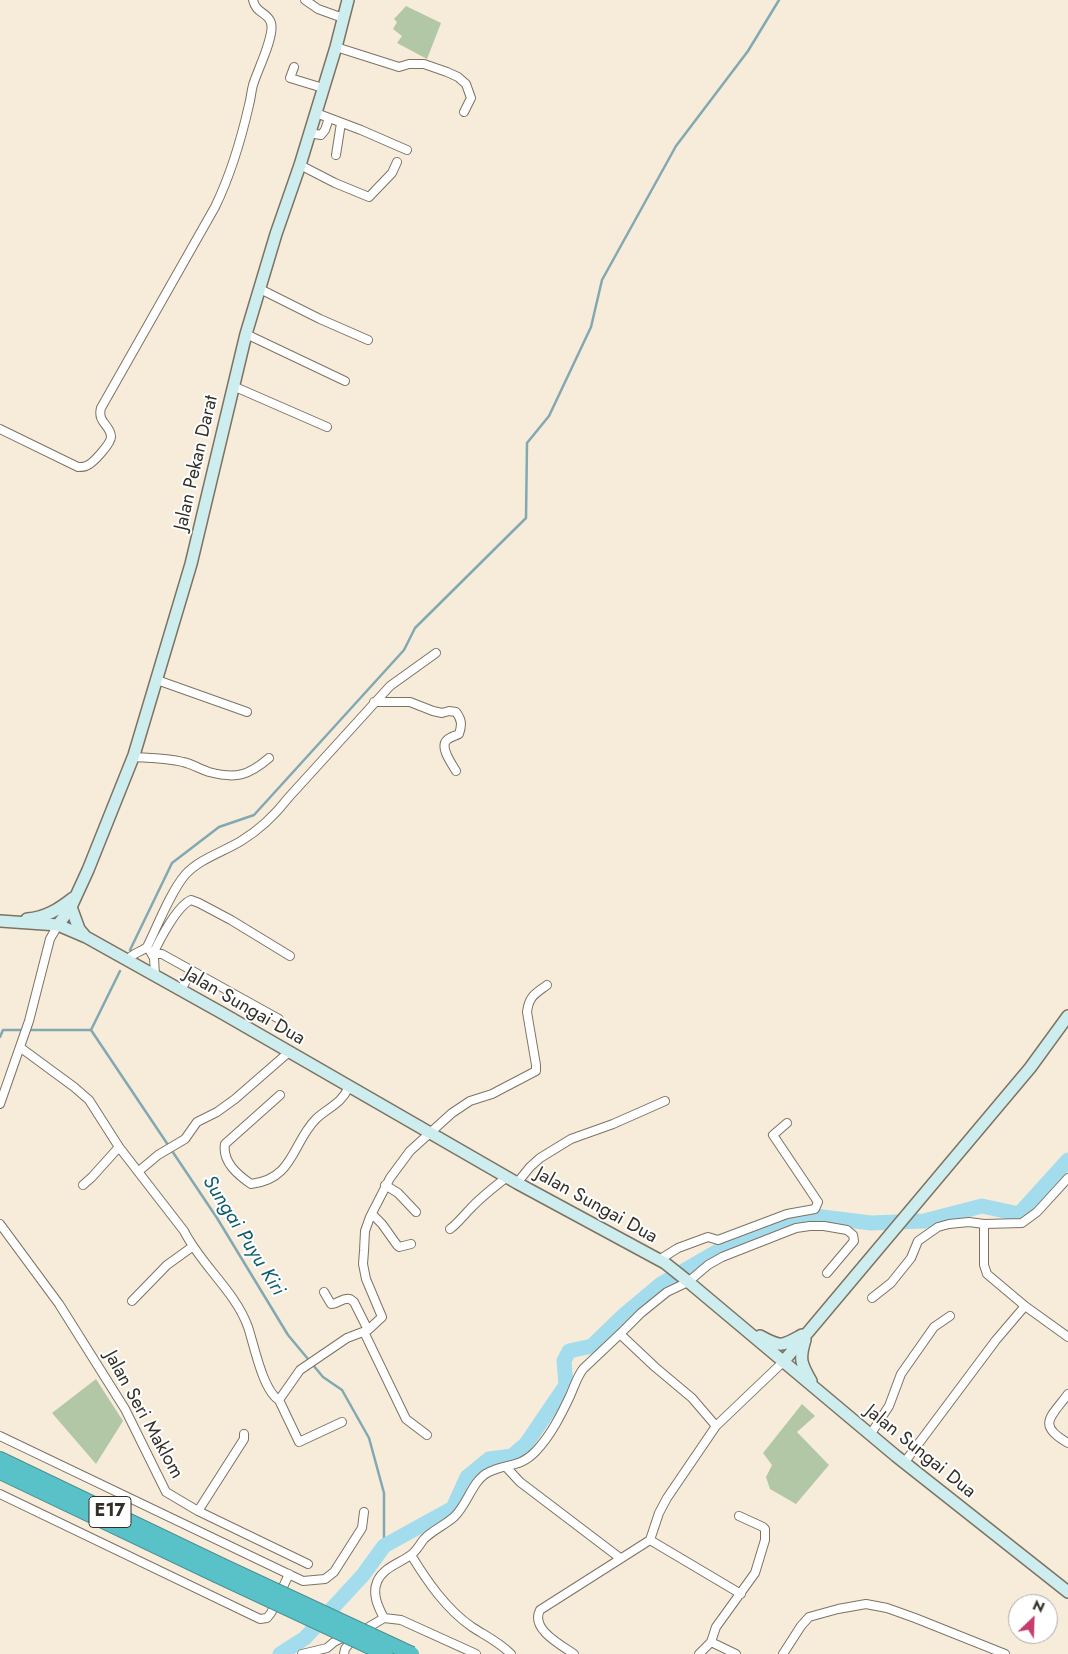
<!DOCTYPE html>
<style>
body{margin:0}
#map{position:relative;width:1068px;height:1654px;overflow:hidden;background:#f7ecda;font-family:Jost,sans-serif}
canvas{display:block}
.north{position:absolute;left:1008px;top:1594px;width:50px;height:50px;box-sizing:border-box;background:#fff;border:1px solid #aeaca9;border-radius:50%;rotate:24deg;font-size:14px;font-weight:700;line-height:20px;text-align:center;color:#343029}
.north::after{content:'';display:block;margin:auto;width:18px;height:22px;background:#c73b6f;clip-path:polygon(50% 0,100% 100%,50% 72%,0 100%)}
</style>
<div id="map">
<canvas width="1068" height="1654"></canvas>
<div class="north">N</div>
</div>
<script>
const c = document.querySelector('canvas').getContext('2d');
c.lineJoin = 'round';
function fillPath(path, color) { c.fillStyle = color; c.fill(path, 'evenodd'); }
function trace(path, color, width, dash) { c.strokeStyle = color; c.lineWidth = width; c.lineCap = dash ? 'butt' : 'round'; c.setLineDash(dash || []); c.stroke(path); }
function drawText(font, color, halo, rows, align = 'center') {
  c.font = font + ' Jost,sans-serif'; c.lineWidth = 4; c.setLineDash([]); c.textBaseline = 'middle'; c.strokeStyle = halo; c.fillStyle = color; for (const [text, x, y, turn = 0] of rows) {
    c.save(); c.translate(x, y); c.rotate((+turn || 0) * Math.PI / 180); c.textAlign = isNaN(turn) ? turn : align; if (halo) c.strokeText(text, 0, 0); c.fillText(text, 0, 0); c.restore();
  }
}
const green = new Path2D(`
 M 406,6 L 441,23 L 427,59 L 397,43 L 402,36 L 393,29 L 397,22 L 394,19 Z
 M 96,1379 L 123,1421 L 96,1464 L 52,1413 Z
 M 802,1404 L 815,1416 L 797,1432 L 829,1465 L 796,1504 L 770,1489 L 766,1477 L 772,1465 L 763,1453 Z`);
const stream = new Path2D(`
 M 130,950 L 172,863 L 219,827 L 254,815 L 404,650 L 415,628 L 526,518 L 527,443 L 549,416 L 591,327 L 602,280 L 676,146 L 748,51 L 779,0
 M 91,1030 L 120,971
 M 0,1037 L 3,1030 L 91,1030 L 217,1218 L 288,1335 L 323,1377 L 342,1390 L 369,1438 L 384,1493 L 384,1546`);
const river = new Path2D(`
 M 280,1654 L 305,1638 L 363,1575 L 384,1546 L 453,1508 L 467,1477 L 489,1459 L 512,1456 L 526,1444 L 566,1385 L 564,1361 L 569,1351 L 592,1346 L 624,1315 L 661,1284 L 737,1240 L 806,1215 L 871,1223 L 924,1221 L 982,1206 L 1019,1214 L 1068,1160`);
const street = new Path2D(`
 M 305,0 L 318,9 L 343,18
 M 336,47 L 399,67 L 409,64 L 424,64 L 447,72 L 458,77 L 466,84 L 471,98 L 464,112
 M 294,67 L 290,78 L 323,88
 M 316,113 L 361,130 L 407,150
 M 309,133 L 321,135 L 325,130 L 329,118
 M 336,155 L 341,123
 M 300,165 L 335,183 L 369,197 L 392,173 L 397,162
 M 260,289 L 320,319 L 368,340
 M 246,334 L 345,381
 M 233,386 L 327,427
 M 0,429 L 78,467 C 81,467 84,467 86,466 C 93,464 111,443 111,437 C 111,425 97,423 101,408 L 215,207 C 231,174 241,140 249,105 C 251,98 251,92 253,85 C 257,71 275,36 271,23 C 268,12 256,14 253,0
 M 157,680 L 247,712
 M 374,702 L 410,702 L 433,711 L 442,713 L 449,711 L 456,712 C 462,720 462,725 459,734 C 455,736 450,737 447,740 C 439,747 452,764 456,771
 M 133,757 C 150,758 167,758 183,762 C 192,764 200,769 209,772 C 236,779 248,776 269,758
 M 150,951 L 154,958 L 155,975
 M 128,960 C 133,952 140,953 147,947 C 157,927 171,891 185,875 C 199,859 223,852 241,841 C 261,829 275,815 289,797 L 390,686 L 436,653
 M 181,990 L 188,977 L 193,972
 M 279,1019 L 162,954 L 153,954 C 160,939 177,906 191,900 L 199,903 L 231,920 L 290,956
 M 21,1048 L 74,1087 L 89,1100 L 119,1147 L 184,1231 C 201,1265 235,1291 248,1327 C 254,1345 263,1391 279,1400 L 299,1442 L 342,1422
 M 280,1095 L 225,1144 C 222,1162 238,1175 251,1184 C 294,1179 292,1143 316,1119 C 323,1112 333,1107 340,1100 C 344,1096 347,1091 349,1087
 M 0,1104 L 29,1021 L 50,939 L 58,925
 M 139,1171 L 158,1155 L 185,1139 L 197,1122 L 217,1112 L 235,1099 L 289,1052
 M 517,1183 L 530,1167 L 540,1158 L 571,1139 L 613,1124 L 665,1101
 M 83,1185 L 92,1177 L 119,1147
 M 385,1185 L 398,1193 L 416,1212
 M 372,1214 L 382,1224 L 397,1245 L 399,1247 L 411,1244
 M 0,1224 L 59,1304 L 125,1409 L 166,1492 L 198,1511 L 308,1564
 M 984,1224 L 984,1265 L 987,1274 L 1025,1306 L 1068,1337
 M 450,1229 C 458,1223 463,1216 470,1209 C 481,1197 494,1187 507,1177
 M 659,1260 L 678,1248 L 708,1237 L 718,1240 L 787,1214 L 815,1209 L 818,1202 L 773,1135 L 787,1123
 M 324,1292 L 331,1304 C 338,1304 343,1297 350,1299 L 354,1302 L 368,1330
 M 872,1298 L 891,1283 L 911,1258 L 918,1241 L 938,1227 L 949,1224 L 969,1222 L 984,1224 L 1022,1223 L 1037,1212 L 1068,1178
 M 132,1301 L 167,1265 L 192,1247
 M 364,1332 L 406,1419 L 427,1435
 M 620,1334 L 655,1367 L 692,1398 L 716,1426
 M 1068,1394 C 1051,1417 1036,1425 1068,1443
 M 279,1400 L 300,1370 L 347,1338 L 368,1330 L 382,1317 L 366,1279 L 363,1264 L 364,1251 L 365,1231 L 370,1217 L 390,1178 L 410,1151 L 452,1113 L 470,1101 L 492,1094 L 536,1071 L 536,1065 L 527,1012 C 529,996 535,994 547,985
 M 870,1435 L 889,1406 L 901,1374 L 934,1327 L 950,1316
 M 0,1436 L 303,1581 L 325,1579 L 334,1572 L 362,1528 L 364,1512
 M 904,1463 L 996,1340 L 1025,1306
 M 506,1467 L 520,1482 L 620,1558
 M 0,1494 L 260,1619 L 267,1618 L 271,1613 L 289,1574
 M 198,1511 L 244,1439 L 244,1434
 M 650,1540 L 741,1594
 M 411,1555 C 427,1581 446,1609 472,1627 C 486,1636 499,1642 511,1654
 M 384,1618 C 378,1607 372,1594 377,1582 C 383,1567 401,1563 412,1554 C 417,1550 420,1544 424,1539 C 433,1530 445,1525 454,1517 C 468,1504 472,1480 489,1472 C 508,1463 520,1468 536,1451 C 551,1435 561,1415 570,1396 C 574,1387 577,1377 583,1369 L 620,1334 L 641,1313 L 667,1292 L 688,1282 L 708,1265 L 722,1257 L 796,1228 L 810,1226 L 824,1226 L 847,1230 L 853,1235 L 854,1241 L 827,1273
 M 711,1642 L 716,1627 L 755,1573 L 765,1540 L 765,1529 L 763,1527 L 739,1516
 M 302,1654 L 327,1648 L 334,1642 L 346,1636
 M 344,1654 L 345,1649 L 357,1634 L 384,1618 L 401,1620 L 476,1654
 M 574,1654 C 561,1645 530,1629 540,1610 L 650,1540 L 659,1513 L 667,1498 L 716,1426 L 783,1362
 M 699,1654 L 711,1642 L 736,1654
 M 783,1654 L 801,1626 L 809,1617 L 838,1609 L 866,1604 L 887,1608 L 915,1618 L 1005,1654`);
const secondary = new Path2D(`
 M 71,907 L 79,929 L 85,936
 M 27,919 C 45,918 59,909 73,898
 M 0,921 L 58,925 L 86,937 L 222,1013 L 517,1183 L 665,1263 L 685,1279 L 896,1456 L 1068,1592
 M 58,925 L 71,907 L 88,870 L 134,755 L 191,564 L 246,334 L 276,234 L 300,165 L 336,47 L 348,0
 M 760,1336 C 782,1348 782,1346 802,1335
 M 805,1340 C 799,1359 801,1364 811,1381
 M 783,1362 L 1030,1068 L 1068,1016`);
const highway = new Path2D(`
 M 0,1459 L 221,1565
 M 0,1472 L 216,1575`);
const highwayBridge = new Path2D(`
 M 221,1565 L 412,1654
 M 216,1575 L 385,1654`);
const shields = [
 [110,1512,42]
];
const shieldNames = [
 ["E17",110,1512]
];
const streetNames = [
 ["Jalan Pekan Darat",197,463,-77],
 ["Jalan Sungai Dua",244,1007,30],
 ["Jalan Sungai Dua",596,1206,29],
 ["Jalan Seri Maklom",143,1415,61],
 ["Jalan Sungai Dua",920,1452,39]
];
const waterNames = [
 ["Sungai Puyu Kiri",243,1236,58]
];
fillPath(green, '#b1c7a6');
trace(stream, '#82a8b2', 2.5);
trace(river, '#a3dcec', 15);
trace(street, '#7d7363', 10);
trace(secondary, '#7d7363', 14);
trace(highway, '#4c8f91', 16);
trace(street, '#fff', 8);
trace(secondary, '#cdedef', 11);
trace(highway, '#59c2c9', 14);
trace(highwayBridge, '#4c8f91', 16, []);
trace(highwayBridge, '#59c2c9', 14);
for (const [x, y, w] of shields) { const box = new Path2D(); box.roundRect(x - w / 2, y - 15.5, w, 31, 4); c.fillStyle = '#fff'; c.fill(box); trace(box, '#343029', 1); }
drawText('bold 18px', '#343029', null, shieldNames);
drawText('19px', '#343029', '#fff', streetNames);
drawText('italic 20px', '#0f5d6d', '#fff', waterNames);
</script>
